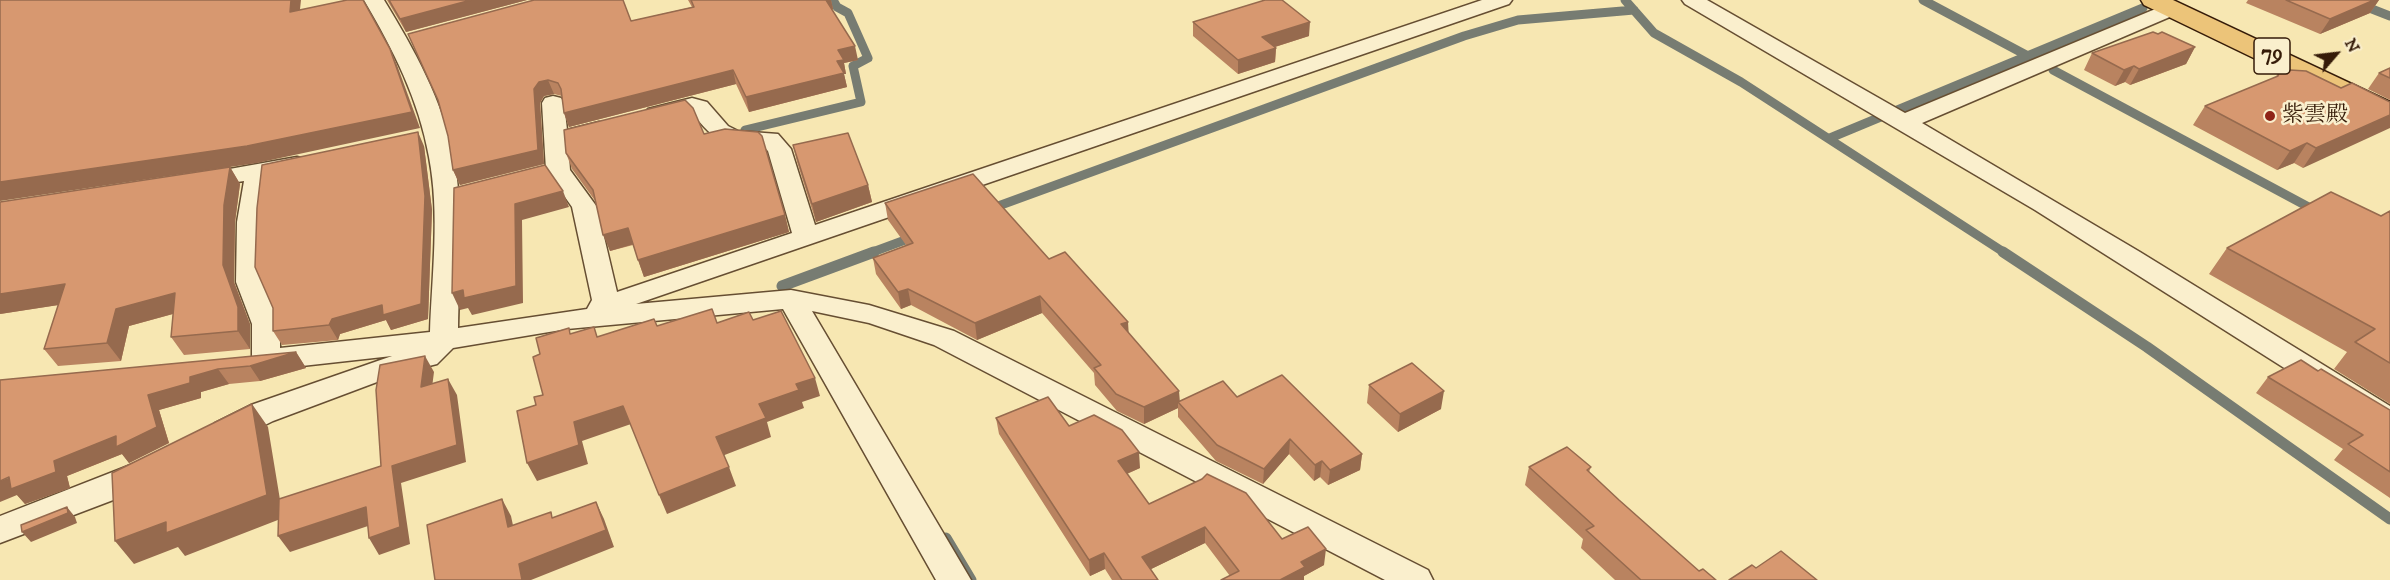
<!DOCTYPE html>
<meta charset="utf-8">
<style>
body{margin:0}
#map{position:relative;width:2390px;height:580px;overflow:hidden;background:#f7e7b2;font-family:"IM FELL DW Pica",serif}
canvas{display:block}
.north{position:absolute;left:2306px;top:24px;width:60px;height:60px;-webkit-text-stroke:4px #faefcd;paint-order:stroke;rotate:62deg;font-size:16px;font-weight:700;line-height:24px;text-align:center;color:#351b08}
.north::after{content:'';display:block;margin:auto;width:21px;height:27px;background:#351b08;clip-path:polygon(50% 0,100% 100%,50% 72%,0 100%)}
</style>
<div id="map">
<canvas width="2390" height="580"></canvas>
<div class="north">N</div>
</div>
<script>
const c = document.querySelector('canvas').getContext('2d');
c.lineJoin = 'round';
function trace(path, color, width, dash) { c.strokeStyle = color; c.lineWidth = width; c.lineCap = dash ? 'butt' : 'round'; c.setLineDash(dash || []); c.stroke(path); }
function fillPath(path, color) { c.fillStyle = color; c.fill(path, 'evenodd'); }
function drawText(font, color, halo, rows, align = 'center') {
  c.font = font + ' "IM FELL DW Pica","Noto Serif JP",serif'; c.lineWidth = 5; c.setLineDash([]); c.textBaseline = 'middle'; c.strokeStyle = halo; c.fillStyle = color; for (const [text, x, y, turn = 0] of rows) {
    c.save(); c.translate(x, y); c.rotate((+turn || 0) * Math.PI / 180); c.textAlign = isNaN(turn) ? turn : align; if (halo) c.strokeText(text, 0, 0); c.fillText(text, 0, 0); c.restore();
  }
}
const streamFar1 = new Path2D(`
 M 1625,0 L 1654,33 L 1741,82 L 2005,253
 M 1923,0 L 2028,56
 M 2349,0 L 2390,16
 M 2053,70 L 2316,211
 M 745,130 L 861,102 L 853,66 L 868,58 L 848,13 L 837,7 L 833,0
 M 1830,138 L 2143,8
 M 990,209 L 1464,36 L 1518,20 L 1634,10
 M 870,253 L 916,236`);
const stream = new Path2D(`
 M 2003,252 L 2147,347 L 2390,519
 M 782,286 L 874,252
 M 946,538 L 971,580`);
const minor = new Path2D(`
 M 364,0 L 384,0 C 414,49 443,101 454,159 C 464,215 459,272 458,328 L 587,309 L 592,300 L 572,207 L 546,170 L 542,103 L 545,98 L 553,96 L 561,98 L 564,103 L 567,130 L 599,122 L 607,124 L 611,129 L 607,134 L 568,144 L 570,170 L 597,207 L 617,292 L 792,233 L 768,151 L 763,146 C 722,145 718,144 691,112 L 656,121 L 648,119 L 645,114 L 648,109 L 692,98 L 707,102 L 728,126 L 738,131 L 778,134 L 791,149 L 815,225 L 1482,0 L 1512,0 L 1509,4 L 636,304 L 791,290 L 869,305 L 954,331 L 1428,570 L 1433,580 L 1385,580 L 934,345 L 869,323 L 812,311 L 971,580 L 936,580 L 783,309 L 567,329 L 453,348 L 437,364 L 401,373 L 273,421 L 237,439 L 226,442 L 215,439 L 211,431 L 215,423 L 251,405 L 392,356 L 266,370 L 254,367 L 250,360 L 252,357 L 252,324 L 236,282 L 237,222 L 244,181 L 199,188 L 190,186 L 187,181 L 190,176 L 297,157 L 305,159 L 309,164 L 305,169 L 269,176 L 263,222 L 262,282 L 280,324 L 280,348 L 430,332 C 432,274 440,214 429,157 C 419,100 393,49 364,0 Z
 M 1682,0 L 1707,0 L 1905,113 L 2165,5 L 2179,5 L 2182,9 L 2179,13 L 1922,123 L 2140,252 L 2390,406 L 2390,431 L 2379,428 L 2035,210 L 1685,4 Z
 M 146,459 L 157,463 L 162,471 L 157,479 L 129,494 L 0,543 L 0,516 Z`);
const primary = new Path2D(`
 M 2141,0 L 2173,0 L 2390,102 L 2390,121 L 2380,119 L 2144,5 Z`);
const wall = new Path2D(`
 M 387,0 L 527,0 L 406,32 Z
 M 534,0 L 631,21 L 692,7 L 688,0 L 831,0 L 833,9 L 832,9 L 858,60 L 844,63 L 846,74 L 844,74 L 847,87 L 749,112 L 736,84 L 569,127 L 564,113 L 562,96 L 554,94 L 544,96 L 540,103 L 544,164 L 460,185 L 453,170 Z
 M 2248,0 L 2379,0 L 2370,13 L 2320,34 L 2246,3 Z
 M 1193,22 L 1309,36 L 1275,47 L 1276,48 L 1275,62 L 1238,74 L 1193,36 Z
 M 2195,47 L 2186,64 L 2130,85 L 2125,82 L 2115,86 L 2084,70 L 2092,53 Z
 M 2390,68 L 2390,100 L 2368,89 L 2379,73 Z
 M 2279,72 L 2341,88 L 2390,102 L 2303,168 L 2294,163 L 2277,170 L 2193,125 L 2205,106 L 2275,78 Z
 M 704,134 L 785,215 L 789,232 L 644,277 L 633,245 L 610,251 L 596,202 L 572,169 L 566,153 Z
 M 793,145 L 868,185 L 872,202 L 816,222 L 797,162 Z
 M 424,146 L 432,210 L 428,319 L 391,330 L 386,320 L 340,334 L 338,340 L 282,345 L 273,331 L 273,308 Z
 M 230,167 L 240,184 L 235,222 L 234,282 L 250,324 L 250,349 L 184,355 L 171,337 L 173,314 L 129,326 L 121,361 L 58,366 L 44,349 L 58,305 L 0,314 Z
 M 885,203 L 1049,259 L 1128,333 L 1179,391 L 1179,401 L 1237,397 L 1362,454 L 1360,470 L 1328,485 L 1320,477 L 1314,481 L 1289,454 L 1263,484 L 1216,461 L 1178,417 L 1178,408 L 1144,424 L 1117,411 L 1095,385 L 1094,373 L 1042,313 L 977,340 L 911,305 L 901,309 L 876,274 L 873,258 L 906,245 L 888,220 Z
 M 2390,211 L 2390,404 L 2334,369 L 2347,352 L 2209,274 L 2227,248 L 2381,216 Z
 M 296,352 L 306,368 L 260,381 L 229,384 L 201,392 L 201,398 L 159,410 L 169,443 L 129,463 L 122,454 L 67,476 L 70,488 L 25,504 L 17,495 L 0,380 Z
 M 2318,371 L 2390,410 L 2390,498 L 2334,460 L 2343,449 L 2256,393 L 2268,377 Z
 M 1369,385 L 1441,409 L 1398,432 L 1367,403 Z
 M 996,418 L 1069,426 L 1140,468 L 1127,474 L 1149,504 L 1282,539 L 1324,565 L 1304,576 L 1304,580 L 1221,580 L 1230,576 L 1205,543 L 1151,569 L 1158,580 L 1112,580 L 1105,569 L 1090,576 L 999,434 Z
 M 1529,467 L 1591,467 L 1589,472 L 1619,500 L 1699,571 L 1716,580 L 1615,580 L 1581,548 L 1583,539 L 1525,485 Z`);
const shadedWall = new Path2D(`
 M 291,0 L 301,0 L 298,28 L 290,12 Z
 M 471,0 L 527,0 L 406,32 L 400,19 Z
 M 825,0 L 831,0 L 833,9 L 827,10 Z
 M 2374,0 L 2379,0 L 2370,13 L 2320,34 L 2330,19 Z
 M 1310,22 L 1309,36 L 1262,51 L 1262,37 Z
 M 855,46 L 858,60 L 844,63 L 846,74 L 844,74 L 847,87 L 749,112 L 746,97 L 838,50 Z
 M 2195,47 L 2186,64 L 2130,85 L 2139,69 Z
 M 1276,48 L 1275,62 L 1238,74 L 1238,60 Z
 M 390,49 L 397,65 L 420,128 L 257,163 L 0,201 L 0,182 Z
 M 2134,66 L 2125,82 L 2115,86 L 2124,70 Z
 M 733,70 L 736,84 L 569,127 L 564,113 Z
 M 548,80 L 554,94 L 544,96 L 540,103 L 544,164 L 460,185 L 453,170 L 534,89 L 539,82 Z
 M 2390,115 L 2390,128 L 2303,168 L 2316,148 Z
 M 418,132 L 424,146 L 432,210 L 428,319 L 391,330 L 386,320 L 340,334 L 338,340 L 329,325 L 332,319 L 382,305 Z
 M 2307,143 L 2294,163 L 2277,170 L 2290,151 Z
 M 230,167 L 240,184 L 235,222 L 234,282 L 250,324 L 250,349 L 238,331 L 223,265 L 224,205 Z
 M 868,185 L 872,202 L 816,222 L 812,204 Z
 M 563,191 L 569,207 L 522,220 L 523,303 L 472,315 L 468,308 L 460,310 L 452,293 L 515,204 Z
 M 785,215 L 789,232 L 644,277 L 638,260 Z
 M 628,228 L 634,244 L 610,251 L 603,235 Z
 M 65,284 L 78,302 L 0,314 L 0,294 Z
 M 908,289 L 911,305 L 901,309 L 898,292 Z
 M 175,293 L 187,310 L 129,326 L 121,361 L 107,343 L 116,309 Z
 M 1040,296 L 1042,313 L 977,340 L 975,323 Z
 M 1128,322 L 1129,338 L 1121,324 Z
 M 296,352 L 306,368 L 260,381 L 250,366 Z
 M 425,356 L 434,372 L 430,403 L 421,387 Z
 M 218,369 L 229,384 L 201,392 L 201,398 L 159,410 L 169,443 L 129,463 L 122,454 L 67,476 L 70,488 L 25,504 L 17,495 L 0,502 L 0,481 L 54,461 L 148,395 L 190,377 Z
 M 815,378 L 820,396 L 802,402 L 804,408 L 767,422 L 771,437 L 722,456 L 716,437 L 759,404 L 796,384 Z
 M 448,379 L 457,395 L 466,462 L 401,483 L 410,544 L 379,555 L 369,538 L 392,466 Z
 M 1179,391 L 1180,403 L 1178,402 L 1178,408 L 1144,424 L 1144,407 Z
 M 1444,391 L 1441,409 L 1398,432 L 1400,414 Z
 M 252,404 L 268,427 L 283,518 L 185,556 L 178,547 L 134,564 L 115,541 Z
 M 623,406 L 631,424 L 582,441 L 588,464 L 537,481 L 527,463 L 574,422 Z
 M 1290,439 L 1289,454 L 1263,484 L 1264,469 Z
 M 1139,452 L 1140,468 L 1119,477 L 1118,461 Z
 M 1362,454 L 1360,470 L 1328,485 L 1330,470 Z
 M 1322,461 L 1320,477 L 1314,481 L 1315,465 Z
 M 729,467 L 736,486 L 667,514 L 659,495 Z
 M 502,499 L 511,516 L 517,544 L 508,527 Z
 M 596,502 L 604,519 L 614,547 L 531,580 L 522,580 L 519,564 Z
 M 67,507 L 75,517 L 77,523 L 31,542 L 22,532 Z
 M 366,507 L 377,523 L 290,552 L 278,536 Z
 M 1205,527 L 1205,543 L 1143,573 L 1142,557 Z
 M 1326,549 L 1324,565 L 1304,576 L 1304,580 L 1280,580 L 1301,562 Z
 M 1104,553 L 1105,569 L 1090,576 L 1089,560 Z`);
const building = new Path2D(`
 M 0,0 L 291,0 L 290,12 L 347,0 L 363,0 L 390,49 L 412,112 L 247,146 L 0,182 Z
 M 389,0 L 471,0 L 400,19 Z
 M 534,0 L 623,0 L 631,21 L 694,7 L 691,0 L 826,0 L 855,46 L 838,50 L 844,60 L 837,61 L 844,73 L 746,97 L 733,70 L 564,113 L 561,89 L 558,83 L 548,80 L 539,82 L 534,89 L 538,150 L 453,170 L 448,136 L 438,100 L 408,34 Z
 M 1265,0 L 1282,0 L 1310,22 L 1262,37 L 1276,48 L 1238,60 L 1193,22 Z
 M 2286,0 L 2374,0 L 2330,19 Z
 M 2153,32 L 2158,34 L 2162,32 L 2195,47 L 2139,69 L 2134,66 L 2124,70 L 2092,53 Z
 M 2390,68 L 2390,78 L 2379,73 Z
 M 2290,70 L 2306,71 L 2341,88 L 2352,83 L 2390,102 L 2390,115 L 2316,148 L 2307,143 L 2290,151 L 2205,106 L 2278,76 L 2279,72 Z
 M 685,100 L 693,108 L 704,134 L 725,129 L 758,132 L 762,136 L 785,215 L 638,260 L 628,228 L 603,235 L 593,190 L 566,153 L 564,130 Z
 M 418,132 L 425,196 L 421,304 L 383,315 L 382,305 L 332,319 L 329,325 L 273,331 L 273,308 L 255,267 L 257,208 L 262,165 Z
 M 848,133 L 868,185 L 812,204 L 793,145 Z
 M 545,165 L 563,191 L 515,204 L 516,286 L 464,298 L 463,290 L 452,293 L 454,188 Z
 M 230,167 L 224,205 L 223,265 L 238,307 L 238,331 L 171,337 L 175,293 L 116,309 L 107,343 L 44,349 L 65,284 L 0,294 L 0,202 Z
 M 973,174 L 1049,259 L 1065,252 L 1128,322 L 1121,324 L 1179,391 L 1144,407 L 1116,394 L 1094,368 L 1101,365 L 1040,296 L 975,323 L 908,289 L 898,292 L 873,258 L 913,243 L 885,203 Z
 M 2331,192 L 2381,216 L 2390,211 L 2390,363 L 2355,342 L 2375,329 L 2227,248 Z
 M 712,309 L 717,323 L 749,312 L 753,320 L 781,311 L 815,378 L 796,384 L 799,390 L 759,404 L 766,418 L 716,437 L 729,467 L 659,495 L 623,406 L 574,422 L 579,445 L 527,463 L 517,411 L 536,405 L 534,397 L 543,395 L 533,357 L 540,354 L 536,338 L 569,328 L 570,334 L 594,327 L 597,337 L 654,319 L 657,326 Z
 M 296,352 L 250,366 L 218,369 L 190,377 L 190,383 L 148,395 L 157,427 L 116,447 L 116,436 L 54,461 L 56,472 L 11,489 L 9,477 L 0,481 L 0,380 Z
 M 425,356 L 421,387 L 448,379 L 457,445 L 392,466 L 400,527 L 369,538 L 366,507 L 278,536 L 279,499 L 381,466 L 376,390 L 380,365 Z
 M 2301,360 L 2318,371 L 2321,369 L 2390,410 L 2390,472 L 2348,444 L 2363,435 L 2268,377 Z
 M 1412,363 L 1444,391 L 1400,414 L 1369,385 Z
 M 1282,375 L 1362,454 L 1330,470 L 1322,461 L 1315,465 L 1290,439 L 1264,469 L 1217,445 L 1178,402 L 1223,381 L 1237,397 Z
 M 1048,397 L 1069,426 L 1094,415 L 1122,430 L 1139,452 L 1118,461 L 1149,504 L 1202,479 L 1207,474 L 1246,493 L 1282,539 L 1308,527 L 1326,549 L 1301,562 L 1305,567 L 1280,580 L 1221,580 L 1239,571 L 1205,527 L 1142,557 L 1158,580 L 1122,580 L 1104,553 L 1089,560 L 996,418 Z
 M 252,404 L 267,495 L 166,533 L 166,522 L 115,541 L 112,473 Z
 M 1567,447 L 1591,467 L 1587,470 L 1619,500 L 1699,571 L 1703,569 L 1716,580 L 1641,580 L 1586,530 L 1594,526 L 1529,467 Z
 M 502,499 L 508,527 L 551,512 L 552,518 L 596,502 L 606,530 L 519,564 L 522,580 L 435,580 L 427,525 Z
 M 67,507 L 68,513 L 22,532 L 21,525 Z
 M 1781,551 L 1817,580 L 1729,580 L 1752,565 L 1756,568 Z`);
const markers = [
 [2270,116,6,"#8f2418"]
];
const shields = [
 [2272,56,36]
];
const shieldNames = [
 ["79",2272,56]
];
const poiNames = [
 ["紫雲殿",2282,116]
];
trace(streamFar1, '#777c72', 9);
trace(stream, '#777c72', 11);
trace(minor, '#664e32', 3);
trace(primary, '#351b08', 3);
fillPath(minor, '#faefcd');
fillPath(primary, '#ecc479');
fillPath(wall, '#b98360');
fillPath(shadedWall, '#966a4e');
fillPath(building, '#d79870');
trace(building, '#966a4e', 1.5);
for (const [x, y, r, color] of markers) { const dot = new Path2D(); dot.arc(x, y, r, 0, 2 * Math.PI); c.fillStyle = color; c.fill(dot); trace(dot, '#faefcd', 2); }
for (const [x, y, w] of shields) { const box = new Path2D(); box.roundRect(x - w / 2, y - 18, w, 36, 4.5); c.fillStyle = '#faefcd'; c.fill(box); trace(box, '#351b08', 1.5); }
drawText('bold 21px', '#351b08', null, shieldNames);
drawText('22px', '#351b08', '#faefcd', poiNames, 'left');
</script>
